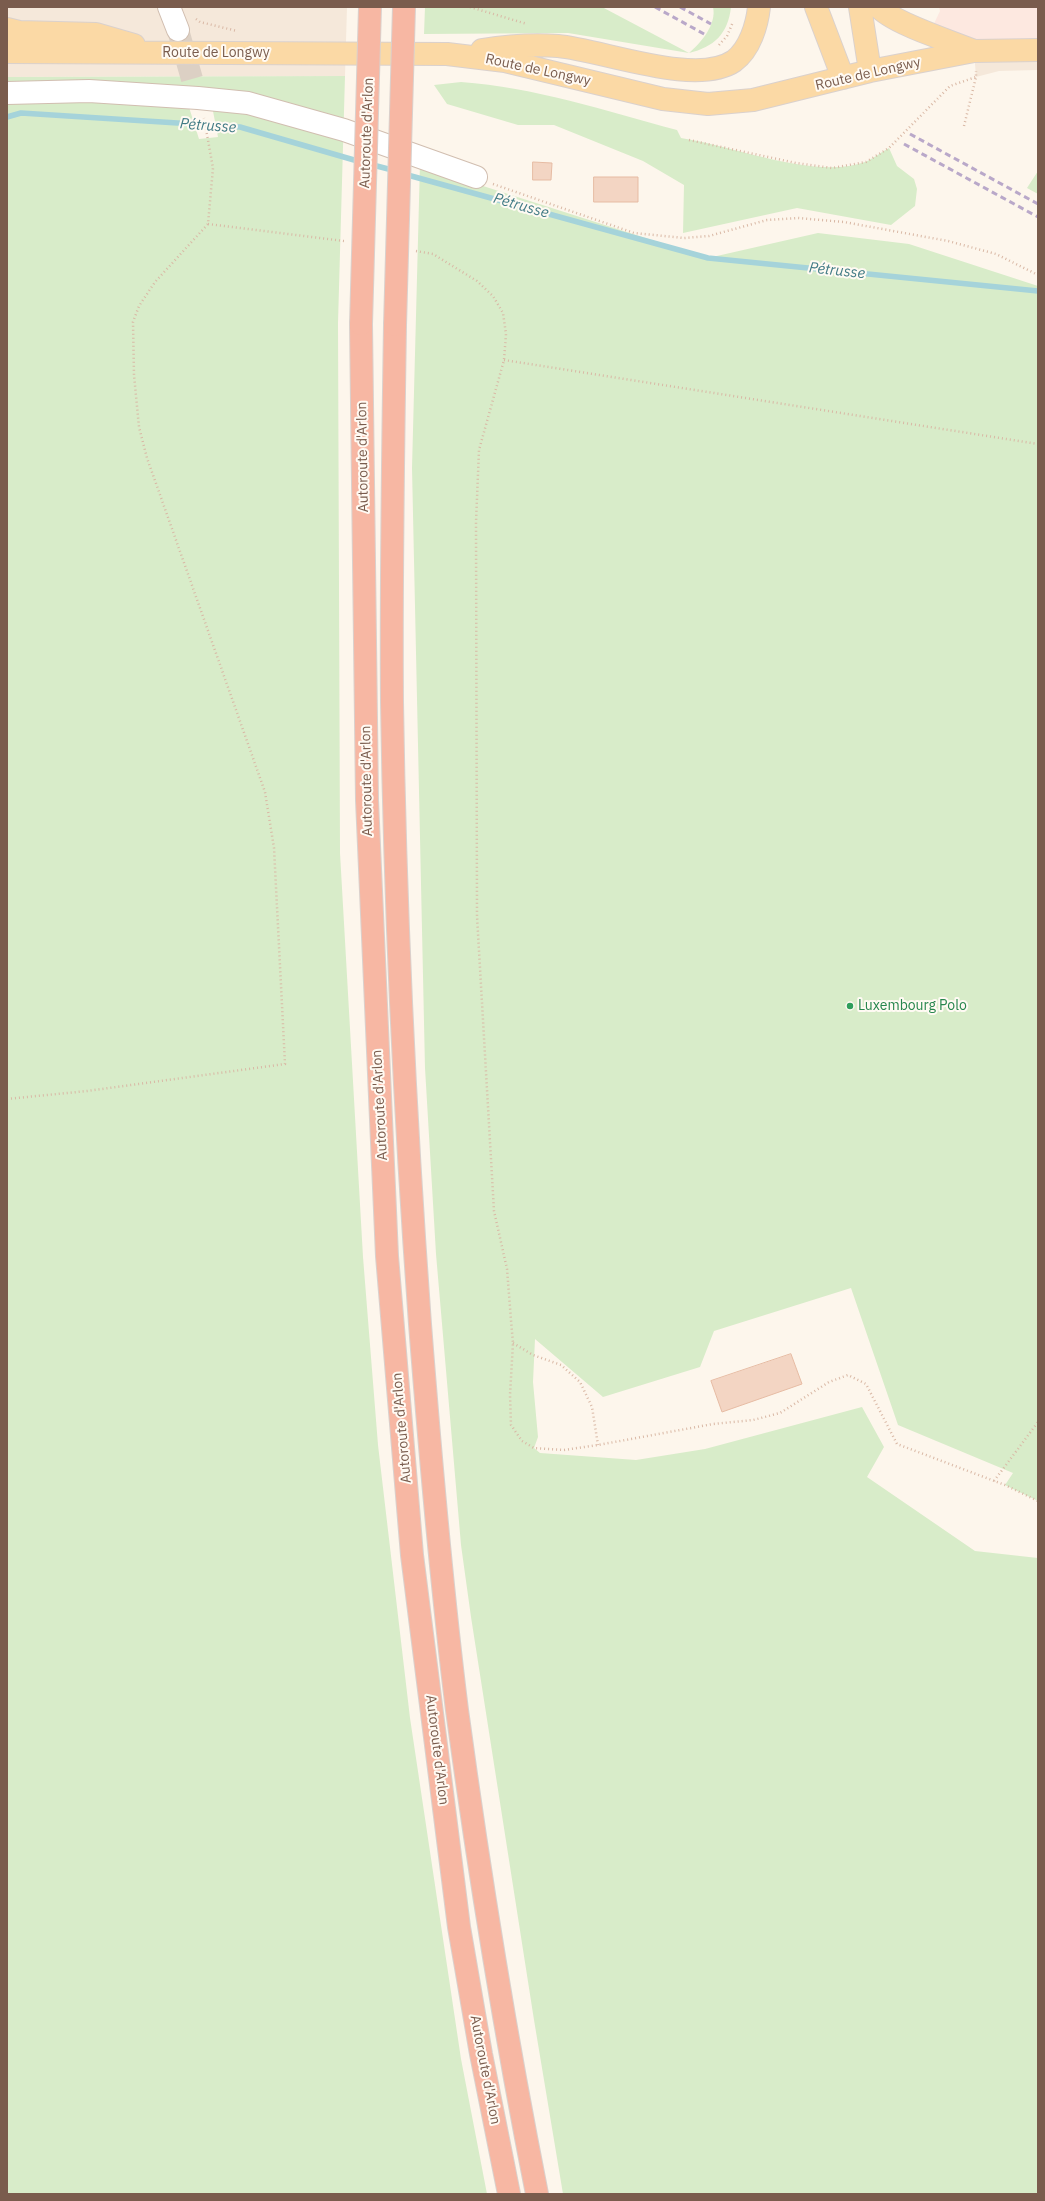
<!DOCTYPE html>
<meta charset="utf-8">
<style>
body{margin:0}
#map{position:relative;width:1045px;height:2201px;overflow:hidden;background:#fdf6ec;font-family:"IBM Plex Sans",sans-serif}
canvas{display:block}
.frame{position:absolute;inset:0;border:8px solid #7a5c4d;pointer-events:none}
</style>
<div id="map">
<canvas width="1045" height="2201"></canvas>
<div class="frame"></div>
</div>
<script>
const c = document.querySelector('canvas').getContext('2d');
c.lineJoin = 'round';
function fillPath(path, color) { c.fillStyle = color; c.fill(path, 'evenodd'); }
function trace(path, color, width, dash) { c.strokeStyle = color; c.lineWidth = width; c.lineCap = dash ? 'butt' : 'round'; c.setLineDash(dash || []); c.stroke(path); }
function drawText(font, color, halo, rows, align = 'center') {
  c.font = font + ' "IBM Plex Sans",sans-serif'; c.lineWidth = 4; c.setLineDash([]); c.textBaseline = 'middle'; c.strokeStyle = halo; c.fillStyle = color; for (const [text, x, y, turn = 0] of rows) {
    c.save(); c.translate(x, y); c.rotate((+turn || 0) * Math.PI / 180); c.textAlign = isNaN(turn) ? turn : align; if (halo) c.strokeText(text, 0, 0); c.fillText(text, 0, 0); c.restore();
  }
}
const residential = new Path2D(`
 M 7,7 L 347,7 L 345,76 L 7,77 Z
 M 1038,50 L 1038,142 L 1037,70 L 999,71 L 976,77 L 974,51 Z`);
const commercial = new Path2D(`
 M 939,7 L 1038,7 L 1038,50 L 1010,51 L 930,32 L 940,11 Z`);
const green = new Path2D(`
 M 425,7 L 602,7 L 689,53 C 701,43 717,24 713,7 L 731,7 C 728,34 714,47 689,53 L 568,33 L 424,34 Z
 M 345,76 L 338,323 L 340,853 L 363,1257 L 378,1445 L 410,1718 L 461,2059 L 487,2194 L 7,2194 L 7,77 ZM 188,104 L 212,106 L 218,137 L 199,139 Z
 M 461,82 C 534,87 606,111 677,130 L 681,138 C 734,146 815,180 865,162 C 873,159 881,152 889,148 L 897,166 L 914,179 L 917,189 L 915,206 L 891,225 L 797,208 L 683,233 L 684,185 L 643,161 L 554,125 L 518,125 L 447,104 L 434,85 Z
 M 420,163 L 483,186 L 708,258 L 818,233 L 909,244 L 1038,286 L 1038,1501 L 1005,1485 L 1013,1473 L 898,1425 L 851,1288 L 714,1331 L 700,1367 L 603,1397 L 535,1339 L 533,1382 L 538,1437 L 534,1448 L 540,1453 L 636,1460 L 705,1449 L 862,1407 L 884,1447 L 867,1477 L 975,1551 L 1038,1558 L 1038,2194 L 563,2194 L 534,2020 L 471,1617 L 461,1545 L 436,1254 L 425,1068 L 412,468 Z
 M 1038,171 L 1038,194 L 1027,188 Z`);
const stream = new Path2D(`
 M 7,117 L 21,113 L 240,127 L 361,162
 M 369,164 L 396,171
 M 404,174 L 708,258 L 1038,291`);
const building = new Path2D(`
 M 533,162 L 552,163 L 551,180 L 533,180 Z
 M 594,177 L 638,177 L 638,202 L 594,202 Z
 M 791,1354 L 802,1384 L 722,1412 L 711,1381 Z`);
const minorTunnel = new Path2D(`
 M 178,30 L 192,79`);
const path = new Path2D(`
 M 470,7 L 527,24
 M 196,19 L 200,22 L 237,31
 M 719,45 L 727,36 L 733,22
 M 964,126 L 976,77 L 976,71
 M 689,140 L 796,163 L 832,168 L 866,162 L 889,148 L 950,86 L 976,77
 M 493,184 L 634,233 L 684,238 L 709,236 L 767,220 L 798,218 L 844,222 L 948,241 L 996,254 L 1038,275
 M 208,224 L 344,241
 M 416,251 L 433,254 L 477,281 L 493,296 L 503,313 L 506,334 L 504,360 L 479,450 L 476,522 L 477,916 L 494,1211 L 507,1269 L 511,1320 L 513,1343 L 510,1395 L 511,1425 L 522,1441 L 534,1448 L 564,1450 L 598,1445 L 713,1424 L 753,1420 L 780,1413 L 829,1382 L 848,1375 L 866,1384 L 897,1444 L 1005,1485 L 1038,1501
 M 504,360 L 1038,444
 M 7,1099 L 87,1091 L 285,1064 L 274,848 L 265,792 L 147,458 L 139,427 L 134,375 L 133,322 L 139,306 L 155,282 L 208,224 L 213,168 L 204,118
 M 513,1343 L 533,1355 L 561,1365 L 580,1382 L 592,1407 L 598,1445
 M 994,1481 L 1038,1422`);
const minor = new Path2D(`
 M 169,7 L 178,30
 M 7,93 L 89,91 L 198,98 L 248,103 L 344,130 L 476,177`);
const major = new Path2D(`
 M 816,7 L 843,78
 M 860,7 L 870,71
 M 879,7 C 892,23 953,42 974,51
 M 7,29 L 19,32 L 96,34 L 134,45
 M 482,50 C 507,46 533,44 558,46 C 602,50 696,87 734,61 C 750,49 757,25 759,7
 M 7,52 L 447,54 L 505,61 L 663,99 L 708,104 L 753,100 L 870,71 L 974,51 L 1038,50`);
const highway = new Path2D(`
 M 361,324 L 367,800 L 387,1256 L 412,1555 L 459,1927 L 481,2054 L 509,2194
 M 395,325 C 393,450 391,576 392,702 C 395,910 405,1117 420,1324 C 430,1453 441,1582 457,1710 C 479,1872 505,2033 537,2194`);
const rail = new Path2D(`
 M 655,7 L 706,35
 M 680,7 L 711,24
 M 910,134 L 1038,204
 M 904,144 L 1038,217`);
const highwayBridge = new Path2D(`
 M 361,324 L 370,7
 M 395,325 L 404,7`);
const markers = [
 [850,1006,4,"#2e9e5b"]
];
const streetNames = [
 ["Route de Longwy",216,53],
 ["Route de Longwy",538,70,12],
 ["Route de Longwy",868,74,-13],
 ["Autoroute d'Arlon",367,133,-88],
 ["Autoroute d'Arlon",363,457,-91],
 ["Autoroute d'Arlon",367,781,-91],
 ["Autoroute d'Arlon",380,1105,-93],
 ["Autoroute d'Arlon",402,1428,-95],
 ["Autoroute d'Arlon",437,1750,83],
 ["Autoroute d'Arlon",485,2070,79]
];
const leisureNames = [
 ["Luxembourg Polo",858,1006]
];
const waterNames = [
 ["Pétrusse",208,126,4],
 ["Pétrusse",521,206,16],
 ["Pétrusse",837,271,6]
];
fillPath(residential, '#f5e8da');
fillPath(commercial, '#fde8e0');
fillPath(green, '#d8ecc9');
trace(stream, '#a5d3da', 5.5);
fillPath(building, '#f3d5c3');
trace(building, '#e6bba3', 1);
trace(minorTunnel, '#dcd0c4', 22, [22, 11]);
trace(minor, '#d1beb0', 24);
trace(major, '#dad1cd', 24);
trace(highway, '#dad1cd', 24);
trace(path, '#d9b8a5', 2.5, [1, 3]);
trace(minor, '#fff', 22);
trace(major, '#fbd9a5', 22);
trace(highway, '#f7b7a3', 22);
trace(rail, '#b9a8c9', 3, [6, 4]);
trace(highwayBridge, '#dad1cd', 24, []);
trace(highwayBridge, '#f7b7a3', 22);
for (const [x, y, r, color] of markers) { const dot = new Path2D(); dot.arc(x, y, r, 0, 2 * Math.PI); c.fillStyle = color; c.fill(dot); trace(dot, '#fffaf3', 1.5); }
drawText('14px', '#7a5c4d', '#fffaf3', streetNames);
drawText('14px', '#27864d', '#fffaf3', leisureNames, 'left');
drawText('italic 15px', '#437c86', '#fffaf3', waterNames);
</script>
